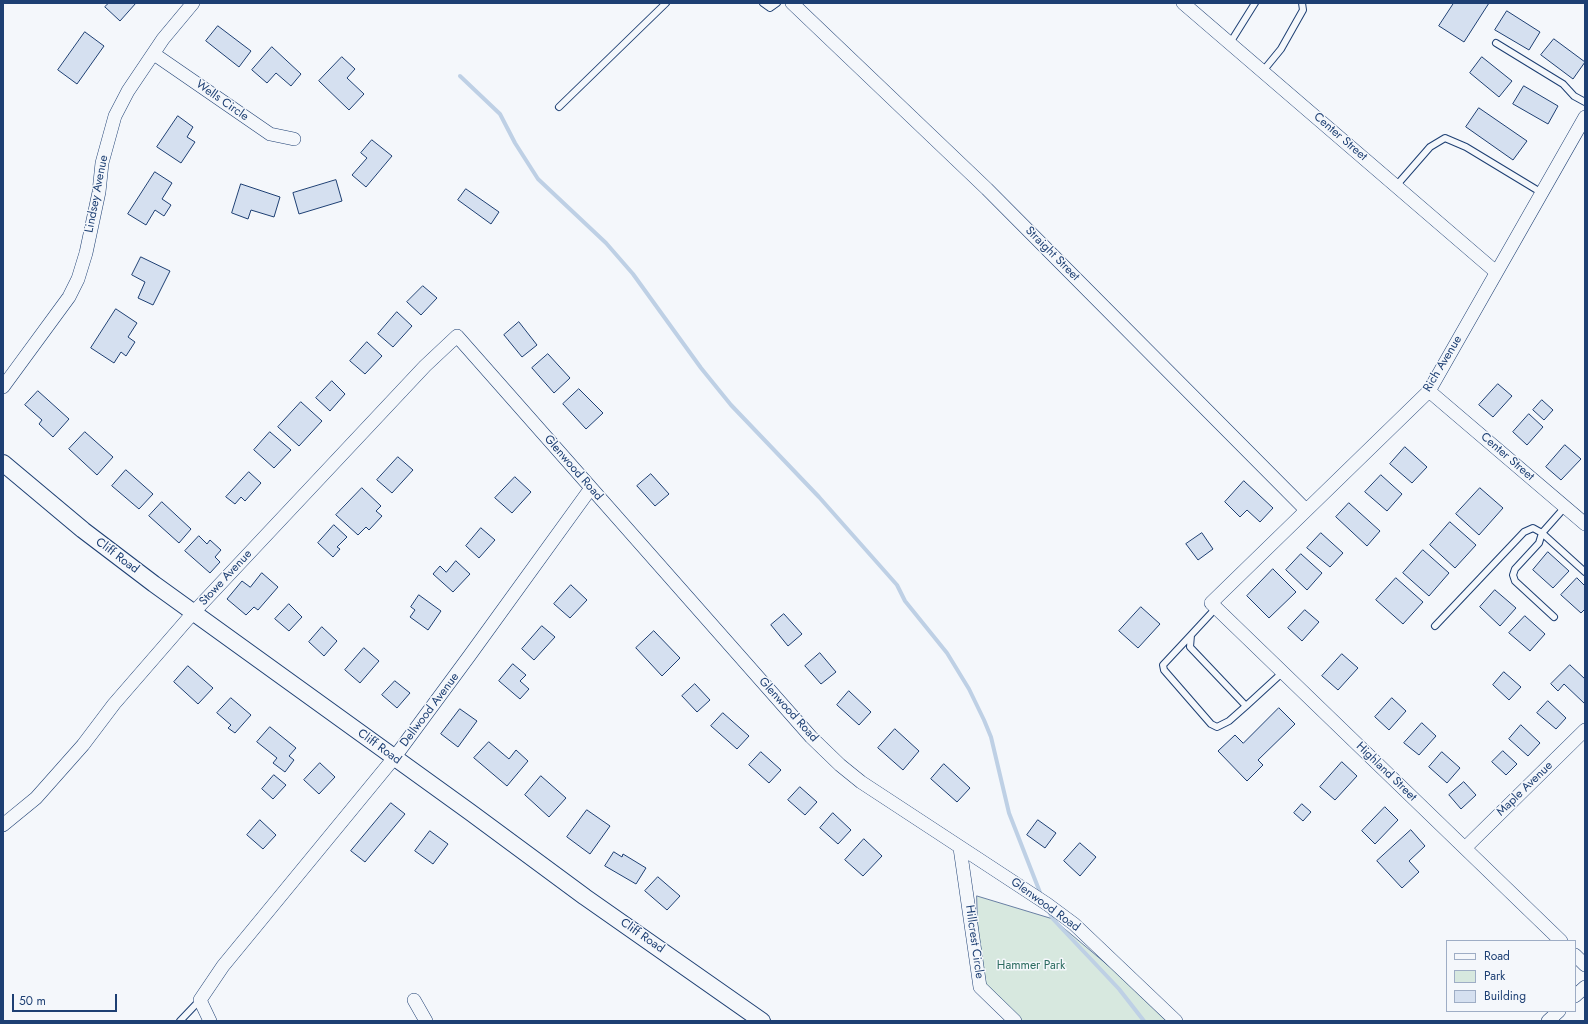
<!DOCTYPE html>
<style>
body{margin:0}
#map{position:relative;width:1588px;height:1024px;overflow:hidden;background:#f4f7fb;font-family:Jost,sans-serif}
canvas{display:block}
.frame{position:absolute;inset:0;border:4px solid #1d3f73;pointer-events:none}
.legend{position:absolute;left:1446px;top:940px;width:130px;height:72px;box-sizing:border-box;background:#f4f7fb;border:1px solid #9eadc5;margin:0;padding:5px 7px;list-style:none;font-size:12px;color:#1d3f73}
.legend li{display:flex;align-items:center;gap:8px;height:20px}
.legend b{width:20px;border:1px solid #9eadc5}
.scale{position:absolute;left:12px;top:994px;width:105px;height:18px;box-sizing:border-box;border:2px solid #1d3f73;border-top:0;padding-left:5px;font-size:12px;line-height:14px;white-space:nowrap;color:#1d3f73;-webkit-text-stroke:3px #f4f7fb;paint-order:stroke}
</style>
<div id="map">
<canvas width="1588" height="1024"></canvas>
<div class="frame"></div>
<ul class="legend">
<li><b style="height:5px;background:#f4f7fb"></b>Road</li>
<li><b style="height:11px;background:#d7e8df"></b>Park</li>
<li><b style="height:11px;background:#d5e0f0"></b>Building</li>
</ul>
<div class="scale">50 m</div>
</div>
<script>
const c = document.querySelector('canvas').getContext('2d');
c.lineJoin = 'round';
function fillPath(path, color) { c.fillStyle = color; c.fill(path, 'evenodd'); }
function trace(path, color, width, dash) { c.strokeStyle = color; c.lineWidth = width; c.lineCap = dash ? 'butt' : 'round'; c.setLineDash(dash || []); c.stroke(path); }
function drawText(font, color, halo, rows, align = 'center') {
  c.font = font + ' Jost,sans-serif'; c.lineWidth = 3; c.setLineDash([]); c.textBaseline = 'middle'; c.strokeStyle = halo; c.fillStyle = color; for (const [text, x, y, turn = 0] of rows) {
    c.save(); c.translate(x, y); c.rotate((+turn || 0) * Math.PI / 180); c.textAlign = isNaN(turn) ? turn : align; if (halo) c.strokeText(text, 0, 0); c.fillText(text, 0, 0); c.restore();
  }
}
const green = new Path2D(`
 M 977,896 L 1053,919 L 1174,1021 L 1015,1021 L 980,987 Z`);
const stream = new Path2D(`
 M 460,76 L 500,114 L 515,143 L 538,179 L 606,243 L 633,274 L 701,368 L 731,405 L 819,497 L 897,585 L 905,601 L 947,653 L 969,689 L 984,720 L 991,737 L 1009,813 L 1041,895
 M 1048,910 L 1053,919 L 1119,989 L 1144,1021`);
const building = new Path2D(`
 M 109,3 L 136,3 L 120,21 L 105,7 Z
 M 1454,3 L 1489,3 L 1464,42 L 1439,26 Z
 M 1507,11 L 1540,32 L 1529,50 L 1495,30 Z
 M 218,26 L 251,51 L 239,67 L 206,41 Z
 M 85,32 L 104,46 L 77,84 L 58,70 Z
 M 1554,39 L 1585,62 L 1573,79 L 1541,55 Z
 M 272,47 L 301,74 L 291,86 L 276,73 L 267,83 L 252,70 Z
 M 342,57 L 355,69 L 347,78 L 364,94 L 349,110 L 319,81 Z
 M 1482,57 L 1512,81 L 1499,97 L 1470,73 Z
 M 1524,86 L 1558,106 L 1548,124 L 1513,104 Z
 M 1479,108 L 1527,141 L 1513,160 L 1466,127 Z
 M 178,116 L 193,127 L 187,137 L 195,142 L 181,163 L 157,147 Z
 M 372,140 L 392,156 L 366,187 L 352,175 L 367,158 L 361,153 Z
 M 155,172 L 172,183 L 162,199 L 171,205 L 164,216 L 155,210 L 146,225 L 128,214 Z
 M 336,180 L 342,201 L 299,214 L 293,193 Z
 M 241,184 L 280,197 L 274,217 L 251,210 L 248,219 L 232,213 Z
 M 466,189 L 499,212 L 491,224 L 458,200 Z
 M 141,257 L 170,271 L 153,305 L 138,298 L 145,282 L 132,275 Z
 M 423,286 L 437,298 L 421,315 L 407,302 Z
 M 116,309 L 137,323 L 128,337 L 135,342 L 126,356 L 121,352 L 114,363 L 91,348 Z
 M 397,312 L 412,326 L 393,347 L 378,334 Z
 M 519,322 L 537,345 L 522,357 L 504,335 Z
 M 367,342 L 382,356 L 365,374 L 350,361 Z
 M 548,354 L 570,378 L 554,393 L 532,368 Z
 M 332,381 L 345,394 L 330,411 L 316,398 Z
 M 1498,384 L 1512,396 L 1493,417 L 1479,405 Z
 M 579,389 L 603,413 L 586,429 L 563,404 Z
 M 38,391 L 69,419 L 53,437 L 39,424 L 42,420 L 25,405 Z
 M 1542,400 L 1553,410 L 1544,420 L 1533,410 Z
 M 301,402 L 322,421 L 299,446 L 278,427 Z
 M 1529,414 L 1543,427 L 1527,445 L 1513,432 Z
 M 85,432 L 113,457 L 97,475 L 69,449 Z
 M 270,432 L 291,450 L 274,468 L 254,450 Z
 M 1565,445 L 1581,459 L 1561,480 L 1546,467 Z
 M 1405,447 L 1427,467 L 1412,483 L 1390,464 Z
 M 398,457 L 413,470 L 392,493 L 377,480 Z
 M 126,470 L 153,494 L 139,509 L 112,486 Z
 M 249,472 L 261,483 L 245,501 L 241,497 L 235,504 L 226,497 Z
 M 651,474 L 669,494 L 655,506 L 637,486 Z
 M 1381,475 L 1402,494 L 1387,511 L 1365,492 Z
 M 515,477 L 531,492 L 512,513 L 495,498 Z
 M 1244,481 L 1273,508 L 1260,522 L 1247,510 L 1240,517 L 1225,502 Z
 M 362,488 L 381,506 L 376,511 L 382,516 L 369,530 L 366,527 L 358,535 L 336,515 Z
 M 1480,488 L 1503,508 L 1479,535 L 1456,514 Z
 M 162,502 L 191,529 L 179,543 L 149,516 Z
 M 1349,503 L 1380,531 L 1367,546 L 1336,517 Z
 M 1450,522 L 1476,545 L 1455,568 L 1430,545 Z
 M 334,525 L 347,537 L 337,547 L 340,549 L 333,557 L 318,543 Z
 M 481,528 L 495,540 L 479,558 L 466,546 Z
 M 1202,533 L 1213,549 L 1198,560 L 1186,544 Z
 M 1321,533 L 1343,553 L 1330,567 L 1307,548 Z
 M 199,536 L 207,544 L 210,540 L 221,550 L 215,557 L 220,562 L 210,573 L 185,551 Z
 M 1423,550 L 1449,573 L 1429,596 L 1403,573 Z
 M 1548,552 L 1569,571 L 1553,588 L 1533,570 Z
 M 1301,554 L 1322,573 L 1307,590 L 1286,570 Z
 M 456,561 L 470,574 L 453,592 L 433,574 L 440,566 L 446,572 Z
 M 1273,569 L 1296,592 L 1269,618 L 1247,596 Z
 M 262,573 L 278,587 L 258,610 L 254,607 L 246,615 L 227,599 L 242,581 L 250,587 Z
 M 1396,578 L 1423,602 L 1403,624 L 1376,600 Z
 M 1577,578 L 1585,586 L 1585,609 L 1581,613 L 1561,595 Z
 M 571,585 L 587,600 L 570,618 L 554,604 Z
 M 1495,590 L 1516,608 L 1500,626 L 1480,607 Z
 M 419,595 L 441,611 L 428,630 L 410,617 L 415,610 L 411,607 Z
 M 289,604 L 302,617 L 289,631 L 275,619 Z
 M 1141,607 L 1160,624 L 1138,648 L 1119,631 Z
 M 1305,610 L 1319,622 L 1302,641 L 1288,628 Z
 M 784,614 L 802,634 L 788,646 L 771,625 Z
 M 1525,616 L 1545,634 L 1530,651 L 1509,633 Z
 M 542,626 L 555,637 L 534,660 L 522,649 Z
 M 322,627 L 337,641 L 324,656 L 309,642 Z
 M 654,631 L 680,658 L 662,676 L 636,648 Z
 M 364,648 L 379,661 L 360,683 L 345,670 Z
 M 820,653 L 836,672 L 821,684 L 805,666 Z
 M 1342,654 L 1358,668 L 1338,690 L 1322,676 Z
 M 513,664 L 526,675 L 520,681 L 529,689 L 520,699 L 499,681 Z
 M 1570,665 L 1585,679 L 1585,704 L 1564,684 L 1558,691 L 1551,684 Z
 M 188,666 L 213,688 L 198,704 L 174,682 Z
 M 1504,672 L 1521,687 L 1509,700 L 1493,685 Z
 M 395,681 L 410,693 L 397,708 L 382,695 Z
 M 695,684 L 710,700 L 697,712 L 682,696 Z
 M 849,691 L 871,712 L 859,725 L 837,705 Z
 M 231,698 L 251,715 L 235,733 L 228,728 L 231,725 L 217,713 Z
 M 1392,698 L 1406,711 L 1389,730 L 1375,717 Z
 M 1548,701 L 1566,718 L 1556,729 L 1537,713 Z
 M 1279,708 L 1295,724 L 1258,760 L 1263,765 L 1247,781 L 1218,751 L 1235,735 L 1243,743 Z
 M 460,709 L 477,721 L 458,747 L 441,734 Z
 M 723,713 L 749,736 L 737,749 L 711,726 Z
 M 1422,723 L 1436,736 L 1419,755 L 1404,743 Z
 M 1521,725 L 1540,743 L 1528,756 L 1509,739 Z
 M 270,727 L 296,748 L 289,756 L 294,760 L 285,772 L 273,763 L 277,758 L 257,742 Z
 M 895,729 L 919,751 L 903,770 L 878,748 Z
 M 489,742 L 509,759 L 516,750 L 528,761 L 507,786 L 474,758 Z
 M 1503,751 L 1517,764 L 1506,775 L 1492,762 Z
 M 761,752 L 781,770 L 769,783 L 749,765 Z
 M 1442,752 L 1460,768 L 1447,783 L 1429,767 Z
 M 1342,762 L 1357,776 L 1335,800 L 1320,787 Z
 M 320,763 L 335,777 L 319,794 L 304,780 Z
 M 944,764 L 970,788 L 957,802 L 931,779 Z
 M 274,775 L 286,785 L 273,799 L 262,789 Z
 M 541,776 L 566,798 L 549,817 L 525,795 Z
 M 1464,782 L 1476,795 L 1461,809 L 1449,795 Z
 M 800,787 L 817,802 L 805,815 L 788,800 Z
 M 391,803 L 405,814 L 365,862 L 351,851 Z
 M 1302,804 L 1311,812 L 1303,821 L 1294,813 Z
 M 1385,807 L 1398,820 L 1375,844 L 1362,831 Z
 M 587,810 L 610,826 L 590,854 L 567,837 Z
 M 833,813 L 851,830 L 838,844 L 820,828 Z
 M 260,820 L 276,835 L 263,849 L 247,835 Z
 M 1038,820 L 1056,833 L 1045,848 L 1027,835 Z
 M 1411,830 L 1425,846 L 1409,861 L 1419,872 L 1402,888 L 1377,861 Z
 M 430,831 L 448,844 L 433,864 L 415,851 Z
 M 864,839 L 882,856 L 863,876 L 845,860 Z
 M 1080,843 L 1096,857 L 1080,876 L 1064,861 Z
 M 614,852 L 622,857 L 623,854 L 646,868 L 636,884 L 605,866 Z
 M 658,877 L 680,896 L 667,910 L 645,891 Z`);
const service = new Path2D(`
 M 763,3 L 770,8 L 777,3
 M 1230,43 L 1255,3
 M 1496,43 L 1563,84 L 1574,96 L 1585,102
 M 1263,71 L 1281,49 L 1303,10 L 1302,3
 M 559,107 L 666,3
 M 1396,186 L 1430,147 L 1445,138 L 1466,147 L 1542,193
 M 1542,533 L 1539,543 L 1515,569 L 1513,575 L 1515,581 L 1554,617
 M 1542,533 L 1585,572
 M 1216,608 L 1191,635 L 1190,647 L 1246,706 L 1283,672
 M 1435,626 L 1524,532 L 1533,528 L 1542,533 L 1565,507
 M 1191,635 L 1163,665 L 1164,670 L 1211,724 L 1217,727 L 1229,721 L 1246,706
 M 180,1021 L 200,1000`);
const minor = new Path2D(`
 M 792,3 L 987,189 L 1306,510
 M 1183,3 L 1496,272
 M 154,54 L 270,134 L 294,139
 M 3,387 L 69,297 L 78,279 L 86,253 L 99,192 L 102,163 L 115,116 L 128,91 L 163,39 L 193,3
 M 1429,391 L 1585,524
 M 3,825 L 36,798 L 83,745 L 114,704 L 193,613 L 425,366 L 457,336 L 811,737 L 840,765 L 861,782 L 1047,904 L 1074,924 L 1176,1021
 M 960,848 L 980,987 L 1015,1021
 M 1465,848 L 1585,730
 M 1561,941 L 1211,603 L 1429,391 L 1585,117
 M 1575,955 L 1585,965
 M 1575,996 L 1585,987
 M 414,1000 L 426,1021
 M 210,1021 L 200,1000 L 223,966 L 394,758 L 470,655 L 591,488
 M 1548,1021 L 1559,1011`);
const tertiary = new Path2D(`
 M 3,463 L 83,530 L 154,584 L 470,812 L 585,897 L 762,1021`);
const streetNames = [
 ["Wells Circle",222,101,35],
 ["Center Street",1340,137,41],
 ["Lindsey Avenue",97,194,-79],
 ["Straight Street",1052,254,45],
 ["Rich Avenue",1443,364,-59],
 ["Center Street",1507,457,41],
 ["Glenwood Road",573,468,49],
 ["Cliff Road",117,556,37],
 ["Stowe Avenue",226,578,-47],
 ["Dellwood Avenue",430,710,-53],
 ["Glenwood Road",788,710,48],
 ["Cliff Road",379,747,36],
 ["Highland Street",1386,772,44],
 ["Maple Avenue",1525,789,-44],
 ["Glenwood Road",1045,905,36],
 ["Cliff Road",642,936,35],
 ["Hillcrest Circle",974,942,82]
];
const parkNames = [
 ["Hammer Park",1031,966]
];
fillPath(green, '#d7e8df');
trace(green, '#687fa3', 1);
trace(stream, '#bed0e5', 4);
fillPath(building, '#d5e0f0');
trace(building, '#1d3f73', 1);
trace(service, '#1d3f73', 8);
trace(minor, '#1d3f73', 14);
trace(tertiary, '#1d3f73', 18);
trace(service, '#f4f7fb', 6);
trace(minor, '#f4f7fb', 13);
trace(tertiary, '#f4f7fb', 16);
drawText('12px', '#1d3f73', '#f4f7fb', streetNames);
drawText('12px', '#2c6c60', '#f4f7fb', parkNames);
</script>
